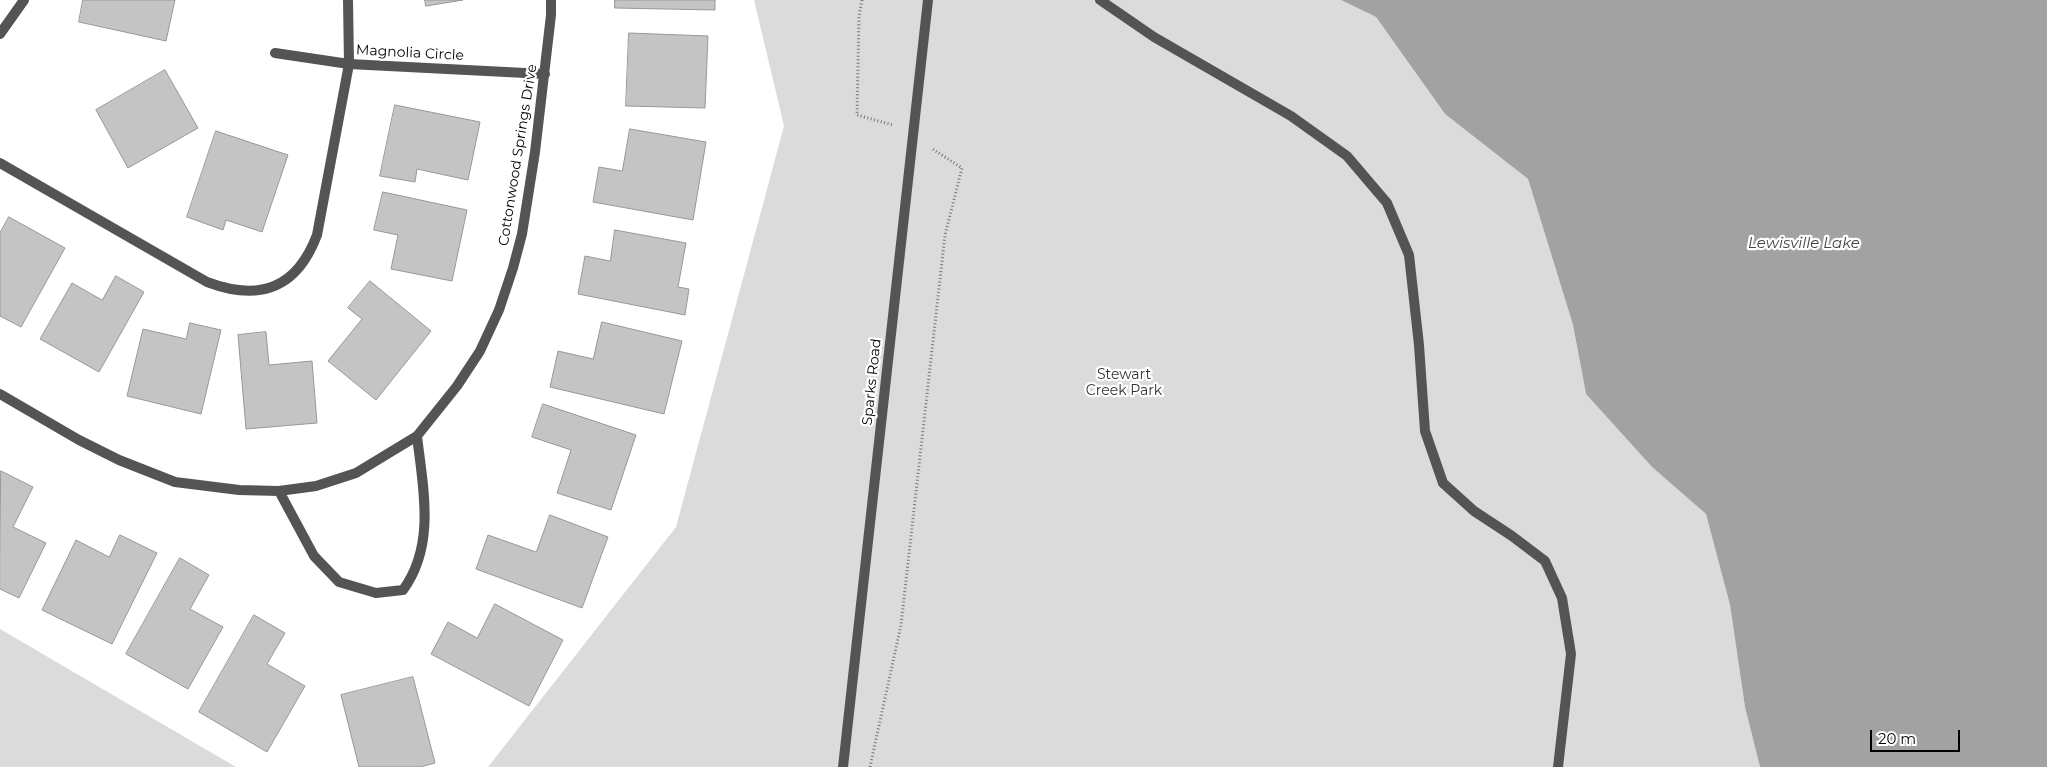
<!DOCTYPE html>
<style>
body{margin:0}
#map{position:relative;width:2047px;height:767px;overflow:hidden;background:#fff;font-family:Montserrat,sans-serif}
canvas{display:block}
.scale{position:absolute;left:1870px;top:730px;width:90px;height:22px;box-sizing:border-box;border:2px solid #000;border-top:0;padding-left:6px;font-size:15px;line-height:18px;white-space:nowrap;color:#000;-webkit-text-stroke:4px #fff;paint-order:stroke}
</style>
<div id="map">
<canvas width="2047" height="767"></canvas>
<div class="scale">20 m</div>
</div>
<script>
const c = document.querySelector('canvas').getContext('2d');
c.lineJoin = 'round';
function fillPath(path, color) { c.fillStyle = color; c.fill(path, 'evenodd'); }
function trace(path, color, width, dash) { c.strokeStyle = color; c.lineWidth = width; c.lineCap = dash ? 'butt' : 'round'; c.setLineDash(dash || []); c.stroke(path); }
function drawText(font, color, halo, rows, align = 'center') {
  c.font = font + ' Montserrat,sans-serif'; c.lineWidth = 4.5; c.setLineDash([]); c.textBaseline = 'middle'; c.strokeStyle = halo; c.fillStyle = color; for (const [text, x, y, turn = 0] of rows) {
    c.save(); c.translate(x, y); c.rotate((+turn || 0) * Math.PI / 180); c.textAlign = isNaN(turn) ? turn : align; if (halo) c.strokeText(text, 0, 0); c.fillText(text, 0, 0); c.restore();
  }
}
const green = new Path2D(`
 M 754,0 L 1341,0 L 1376,17 L 1445,114 L 1528,179 L 1573,325 L 1586,394 L 1652,467 L 1706,514 L 1730,605 L 1745,707 L 1760,767 L 488,767 L 676,527 L 784,126 Z
 M 0,629 L 236,767 L 0,767 Z`);
const water = new Path2D(`
 M 1341,0 L 2047,0 L 2047,767 L 1760,767 L 1745,707 L 1730,605 L 1706,514 L 1652,467 L 1586,394 L 1573,325 L 1528,179 L 1445,114 L 1376,17 Z`);
const building = new Path2D(`
 M 83,0 L 175,0 L 166,41 L 79,22 Z
 M 425,0 L 463,0 L 426,6 Z
 M 615,0 L 715,0 L 715,10 L 615,8 Z
 M 629,33 L 708,36 L 705,108 L 626,106 Z
 M 165,70 L 198,128 L 128,168 L 96,110 Z
 M 395,105 L 480,122 L 468,180 L 417,169 L 415,182 L 380,176 Z
 M 630,129 L 706,142 L 693,220 L 593,202 L 599,167 L 622,171 Z
 M 216,131 L 288,155 L 262,232 L 226,220 L 223,230 L 187,217 Z
 M 383,192 L 467,210 L 452,281 L 391,269 L 398,235 L 374,230 Z
 M 9,217 L 65,248 L 21,327 L 0,316 L 0,233 Z
 M 615,230 L 686,243 L 678,287 L 689,289 L 685,315 L 578,294 L 585,256 L 610,261 Z
 M 116,276 L 144,292 L 99,372 L 40,339 L 72,283 L 102,300 Z
 M 370,281 L 431,331 L 376,400 L 328,361 L 362,319 L 348,308 Z
 M 602,322 L 682,341 L 664,414 L 550,387 L 558,351 L 593,359 Z
 M 190,323 L 221,330 L 201,414 L 127,396 L 143,329 L 186,339 Z
 M 266,332 L 269,365 L 312,361 L 317,423 L 246,429 L 238,335 Z
 M 543,404 L 636,435 L 611,510 L 557,493 L 571,450 L 532,437 Z
 M 1,471 L 33,487 L 13,527 L 46,543 L 19,598 L 0,589 Z
 M 550,515 L 608,537 L 582,608 L 476,569 L 488,535 L 536,552 Z
 M 120,535 L 157,553 L 112,644 L 42,610 L 76,540 L 109,557 Z
 M 180,558 L 209,575 L 190,609 L 223,627 L 188,689 L 126,654 Z
 M 495,604 L 563,640 L 529,706 L 431,654 L 448,622 L 477,638 Z
 M 254,615 L 285,633 L 267,664 L 305,686 L 267,752 L 199,712 Z
 M 413,677 L 435,763 L 420,767 L 359,767 L 341,695 Z`);
const path = new Path2D(`
 M 862,0 L 859,16 L 857,115 L 893,125
 M 870,767 L 901,625 L 945,235 L 962,168 L 931,148`);
const lane = new Path2D(`
 M 1100,0 L 1154,37 L 1291,116 L 1347,156 L 1387,203 L 1409,255 L 1419,345 L 1425,431 L 1443,483 L 1474,511 L 1512,536 L 1545,561 L 1562,598 L 1571,654 L 1558,767
 M 0,34 L 24,0
 M 0,163 L 207,282 C 260,302 297,288 317,235 L 349,64 L 348,0`);
const street = new Path2D(`
 M 275,53 L 349,64 L 545,74
 M 0,394 L 79,440 L 119,460 L 175,482 L 239,490 L 279,491 L 316,486 L 356,473 L 417,436 L 457,386 L 480,351 L 499,310 L 513,268 L 522,234 L 535,152 L 551,15 L 551,0
 M 279,491 L 314,556 L 339,582 L 376,593 L 403,590 C 436,545 423,488 417,436
 M 843,767 L 928,0`);
const streetNames = [
 ["Magnolia Circle",410,53,3],
 ["Cottonwood Springs Drive",518,155,-81],
 ["Sparks Road",872,382,-84]
];
const parkNames = [
 ["Stewart",1124,375],
 ["Creek Park",1124,391]
];
const waterNames = [
 ["Lewisville Lake",1804,244]
];
fillPath(green, '#dbdbdb');
fillPath(water, '#a2a2a2');
fillPath(building, '#c4c4c4');
trace(building, '#989898', 1);
trace(path, '#767676', 3, [1, 2.5]);
trace(lane, '#545454', 10);
trace(street, '#545454', 10);
drawText('14px', '#000', '#fff', streetNames);
drawText('14px', '#323232', '#fff', parkNames);
drawText('italic 15px', '#434343', '#fff', waterNames);
</script>
